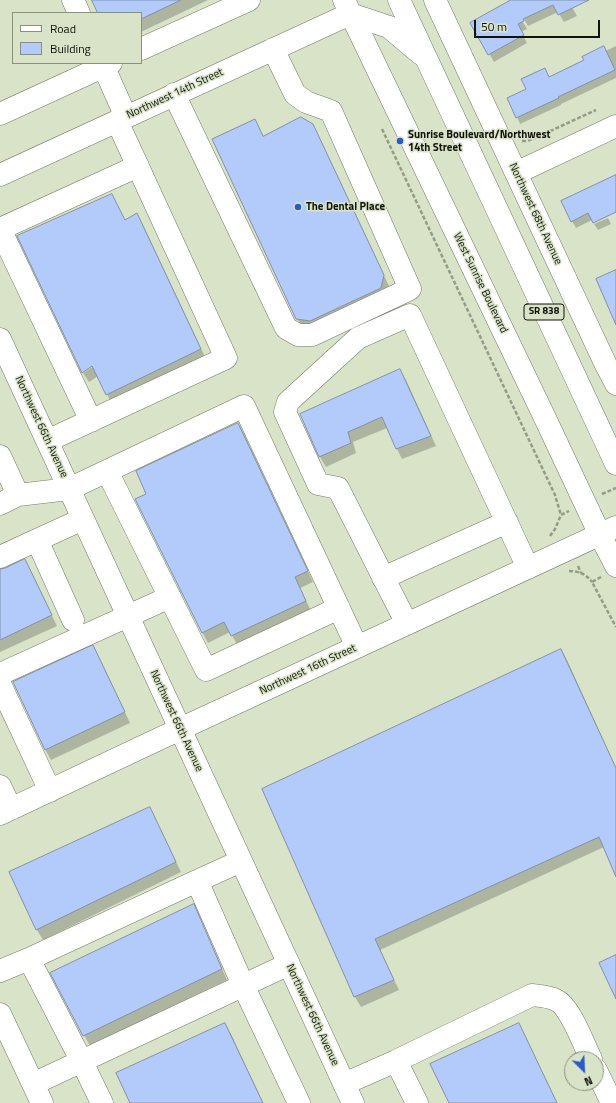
<!DOCTYPE html>
<style>
body{margin:0}
#map{position:relative;width:616px;height:1103px;overflow:hidden;background:#d9e3c8;font-family:"Titillium Web",sans-serif}
canvas{display:block}
.legend{position:absolute;left:12px;top:12px;width:130px;height:52px;box-sizing:border-box;background:#d9e3c8;border:1px solid #89907c;margin:0;padding:5px 7px;list-style:none;font-size:12px;color:#10130a}
.legend li{display:flex;align-items:center;gap:8px;height:20px}
.legend b{width:20px;border:1px solid #89907c}
.north{position:absolute;left:564px;top:1051px;width:40px;height:40px;box-sizing:border-box;background:#d9e3c8;border:1px solid #89907c;border-radius:50%;rotate:156deg;font-size:11px;font-weight:700;line-height:16px;text-align:center;color:#10130a}
.north::after{content:'';display:block;margin:auto;width:14px;height:18px;background:#295ac8;clip-path:polygon(50% 0,100% 100%,50% 72%,0 100%)}
.scale{position:absolute;left:474px;top:20px;width:126px;height:18px;box-sizing:border-box;border:2px solid #10130a;border-top:0;padding-left:5px;font-size:12px;line-height:14px;white-space:nowrap;color:#10130a;-webkit-text-stroke:3px #d9e3c8;paint-order:stroke}
</style>
<div id="map">
<canvas width="616" height="1103"></canvas>
<ul class="legend">
<li><b style="height:5px;background:#fff"></b>Road</li>
<li><b style="height:11px;background:#b2cbfb"></b>Building</li>
</ul>
<div class="north">N</div>
<div class="scale">50 m</div>
</div>
<script>
const c = document.querySelector('canvas').getContext('2d');
c.lineJoin = 'round';
function fillPath(path, color) { c.fillStyle = color; c.fill(path, 'evenodd'); }
function trace(path, color, width, dash) { c.strokeStyle = color; c.lineWidth = width; c.lineCap = dash ? 'butt' : 'round'; c.setLineDash(dash || []); c.stroke(path); }
function drawText(font, color, halo, rows, align = 'center') {
  c.font = font + ' "Titillium Web",sans-serif'; c.lineWidth = 3; c.setLineDash([]); c.textBaseline = 'middle'; c.strokeStyle = halo; c.fillStyle = color; for (const [text, x, y, turn = 0] of rows) {
    c.save(); c.translate(x, y); c.rotate((+turn || 0) * Math.PI / 180); c.textAlign = isNaN(turn) ? turn : align; if (halo) c.strokeText(text, 0, 0); c.fillText(text, 0, 0); c.restore();
  }
}
const shadow = new Path2D(`
 M 93,0 L 208,0 L 141,32 L 141,13 L 99,13 Z
 M 513,0 L 587,0 L 572,7 L 577,16 L 564,22 L 558,12 L 528,26 L 522,16 L 520,17 L 527,29 L 521,32 L 527,43 L 494,62 L 472,23 Z
 M 616,46 L 616,78 L 561,104 L 561,105 L 520,124 L 517,117 L 549,78 Z
 M 255,120 L 263,136 L 318,135 L 389,286 L 386,298 L 303,329 L 297,318 Z
 M 616,175 L 616,212 L 592,220 L 576,228 L 572,221 Z
 M 137,215 L 143,225 L 206,359 L 112,404 L 98,376 L 89,382 L 83,373 L 97,364 L 125,221 Z
 M 608,218 L 611,224 L 598,230 L 594,224 Z
 M 400,370 L 406,380 L 436,446 L 402,459 L 397,449 L 387,428 L 353,442 L 356,453 L 326,467 L 320,457 L 301,415 Z
 M 238,424 L 244,434 L 313,582 L 300,588 L 311,611 L 238,646 L 230,632 L 208,643 L 202,632 L 147,494 Z
 M 0,570 L 30,571 L 57,626 L 0,652 Z
 M 93,647 L 99,657 L 130,723 L 51,760 L 45,749 Z
 M 561,650 L 567,660 L 616,768 L 616,874 L 604,847 L 380,950 L 399,990 L 361,1007 L 355,997 L 263,789 Z
 M 150,808 L 155,818 L 181,872 L 43,940 L 37,930 L 10,872 Z
 M 199,916 L 227,980 L 90,1046 L 52,974 Z
 M 225,1024 L 231,1034 L 263,1103 L 131,1103 Z`);
const building = new Path2D(`
 M 92,0 L 181,0 L 141,19 L 141,13 L 98,13 Z
 M 511,0 L 589,0 L 558,15 L 553,5 L 523,19 L 524,21 L 518,24 L 524,35 L 488,55 L 470,23 Z
 M 604,46 L 615,70 L 558,97 L 559,98 L 516,118 L 507,98 L 526,89 L 521,79 L 545,68 L 549,77 L 584,60 L 582,57 Z
 M 301,117 L 313,124 L 384,275 L 381,288 L 310,321 L 296,319 L 212,139 L 255,119 L 263,136 Z
 M 616,175 L 616,212 L 593,223 L 588,213 L 571,222 L 561,201 Z
 M 112,194 L 125,220 L 137,213 L 201,349 L 106,395 L 92,366 L 82,373 L 17,236 Z
 M 616,270 L 616,325 L 596,279 Z
 M 400,369 L 431,436 L 396,449 L 382,417 L 348,432 L 351,443 L 319,457 L 300,414 Z
 M 238,423 L 308,571 L 295,577 L 306,601 L 231,636 L 224,622 L 202,633 L 135,499 L 146,494 L 136,471 Z
 M 25,559 L 52,615 L 0,640 L 0,569 L 5,568 Z
 M 93,645 L 125,712 L 45,750 L 13,682 Z
 M 561,649 L 616,768 L 616,877 L 599,837 L 375,939 L 394,980 L 354,997 L 262,789 Z
 M 150,807 L 176,862 L 36,930 L 9,872 Z
 M 194,904 L 222,969 L 83,1036 L 50,973 Z
 M 616,955 L 616,999 L 599,963 Z
 M 225,1023 L 263,1103 L 130,1103 L 116,1073 Z
 M 519,1023 L 557,1103 L 449,1103 L 430,1064 Z`);
const path = new Path2D(`
 M 382,129 L 555,495 L 561,515
 M 522,141 L 527,141 L 533,139 L 596,110
 M 602,494 L 616,488
 M 550,536 L 555,529 L 561,515 L 569,511
 M 578,566 L 581,573
 M 569,571 C 579,571 586,574 592,582
 M 601,577 L 592,582 L 616,627`);
const minor = new Path2D(`
 M 73,0 L 79,13
 M 435,0 L 606,365 L 616,384
 M 141,49 L 249,0
 M 102,63 L 126,117
 M 174,94 L 286,328 L 298,335 L 312,335 L 410,289 L 331,111 L 306,102 L 295,94 L 273,49
 M 0,114 L 111,63
 M 516,173 L 616,126
 M 0,175 L 350,14
 M 0,339 L 353,1103
 M 91,421 L 0,229 L 138,166
 M 47,441 L 226,358 L 117,121
 M 0,456 L 18,495
 M 107,471 L 206,670 L 339,608
 M 0,504 L 18,495 L 69,489 L 244,406 L 357,647
 M 37,540 L 83,519
 M 0,557 L 37,540 L 73,620
 M 383,578 L 507,522
 M 407,624 L 338,488 L 318,484 L 285,412 L 288,402 L 358,338 L 410,315 L 528,568
 M 0,674 L 170,597
 M 0,684 L 50,791
 M 0,786 L 11,809
 M 0,814 L 180,729 L 616,527
 M 197,881 L 241,861
 M 0,971 L 29,959
 M 0,1014 L 42,1103
 M 596,1070 L 612,1103
 M 33,1084 L 289,964
 M 344,1084 L 396,1061
 M 102,1103 L 82,1062 L 29,959 L 197,881 L 243,985 L 299,1103
 M 417,1103 L 396,1061 L 532,995 C 541,996 548,996 556,1000 C 570,1006 584,1045 591,1059`);
const highway = new Path2D(`
 M 344,0 L 545,418 L 600,535 L 616,566
 M 399,0 L 616,464
 M 350,14 L 389,27 L 421,54`);
const markers = [
 [400,141,4,"#295ac8"],
 [298,207,4,"#295ac8"]
];
const shields = [
 [544,312,40]
];
const shieldNames = [
 ["SR 838",544,312]
];
const streetNames = [
 ["Northwest 14th Street",175,94,-25],
 ["Northwest 68th Avenue",535,214,65],
 ["West Sunrise Boulevard",480,283,64],
 ["Northwest 66th Avenue",41,427,65],
 ["Northwest 16th Street",308,670,-25],
 ["Northwest 66th Avenue",176,721,65],
 ["Northwest 66th Avenue",312,1015,65]
];
const poiNames = [
 ["Sunrise Boulevard/Northwest",408,135],
 ["14th Street",408,148],
 ["The Dental Place",306,207]
];
fillPath(shadow, '#0003');
fillPath(building, '#b2cbfb');
trace(building, '#838fa6', 1);
trace(minor, '#747c64', 23);
trace(highway, '#747c64', 23);
trace(path, '#949c87', 2.5, [4, 2]);
trace(minor, '#fff', 22);
trace(highway, '#fff', 22);
for (const [x, y, r, color] of markers) { const dot = new Path2D(); dot.arc(x, y, r, 0, 2 * Math.PI); c.fillStyle = color; c.fill(dot); trace(dot, '#d9e3c8', 1.5); }
for (const [x, y, w] of shields) { const box = new Path2D(); box.roundRect(x - w / 2, y - 8, w, 16, 3); c.fillStyle = '#d9e3c8'; c.fill(box); trace(box, '#10130a', 1); }
drawText('bold 10px', '#10130a', null, shieldNames);
drawText('11px', '#10130a', '#d9e3c8', streetNames);
drawText('bold 11px', '#10130a', '#d9e3c8', poiNames, 'left');
</script>
